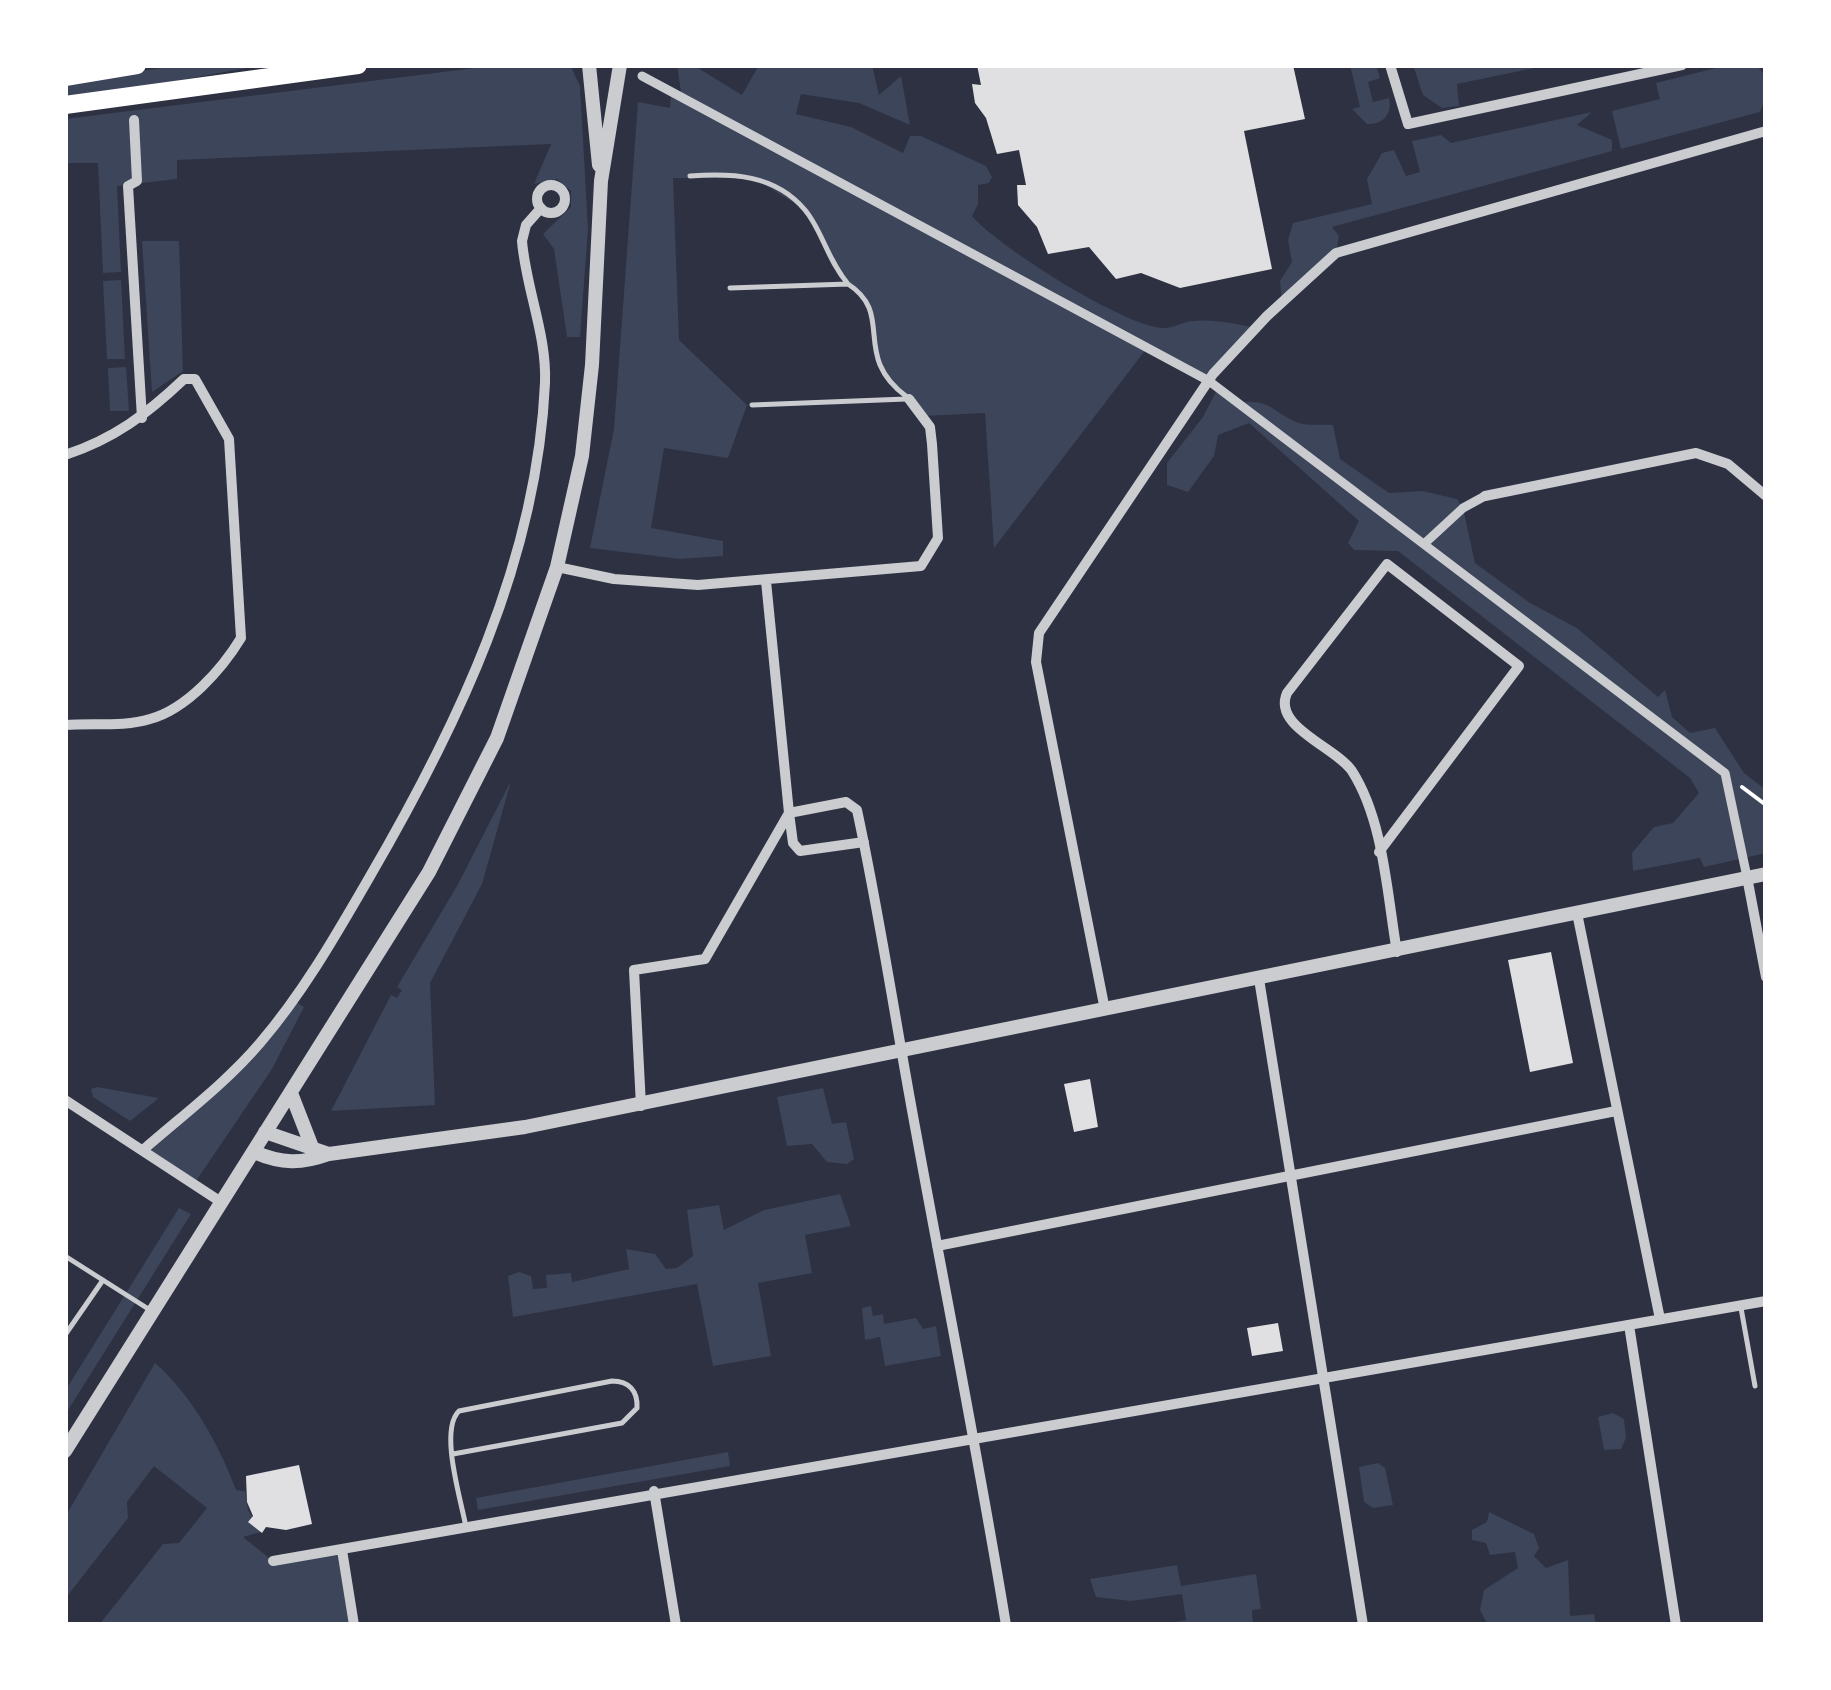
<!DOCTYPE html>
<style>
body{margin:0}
#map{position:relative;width:1831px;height:1690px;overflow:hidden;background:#2d3142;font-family:Ubuntu,sans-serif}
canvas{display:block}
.frame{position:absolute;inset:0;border:68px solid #fff;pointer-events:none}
</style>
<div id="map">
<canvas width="1831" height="1690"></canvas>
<div class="frame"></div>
</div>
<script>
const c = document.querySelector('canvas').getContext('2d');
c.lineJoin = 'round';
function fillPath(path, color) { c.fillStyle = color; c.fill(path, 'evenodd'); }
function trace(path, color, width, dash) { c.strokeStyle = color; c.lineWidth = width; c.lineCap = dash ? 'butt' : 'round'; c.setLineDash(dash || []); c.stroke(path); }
const green = new Path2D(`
 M 181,65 L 263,65 L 65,101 L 65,83 Z
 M 499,65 L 570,65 L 580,86 L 588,229 L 580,337 L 567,337 L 554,249 L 543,234 L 571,207 L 571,191 L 557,179 L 534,184 L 551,144 L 177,160 L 177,179 L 117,186 L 121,272 L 103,273 L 98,163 L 65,163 L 65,119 Z
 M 677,65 L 693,65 L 742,95 L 759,65 L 872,65 L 879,95 L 901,76 L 910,125 L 859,103 L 801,94 L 796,114 L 851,127 L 903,153 L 910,136 L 921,136 L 986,166 L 992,177 L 989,183 L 978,185 L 978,204 L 972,216 C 996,245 1126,328 1164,328 C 1174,328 1184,321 1194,321 C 1215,319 1236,324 1256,328 L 1209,381 L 1147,348 L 994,548 L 985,413 L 924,416 L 887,382 L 876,361 L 869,303 L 829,259 L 804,209 L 754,178 L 673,178 L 679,340 L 747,405 L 728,458 L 664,448 L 651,528 L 723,541 L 723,556 L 680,559 L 590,548 L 614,429 L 638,102 L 670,108 L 671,94 L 682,99 Z
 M 1350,65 L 1376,65 L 1380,78 L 1368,82 L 1373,102 L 1389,98 C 1393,114 1383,125 1367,124 L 1352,109 L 1360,107 Z
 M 1413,65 L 1549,65 L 1457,84 L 1459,106 L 1442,108 L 1423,95 Z
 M 1755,65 C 1772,77 1767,96 1760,112 L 1621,149 L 1612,111 L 1660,99 L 1656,83 L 1724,66 Z
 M 1592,112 L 1577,125 L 1612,140 L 1612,151 L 1332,227 L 1339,236 L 1336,253 L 1282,303 L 1280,281 L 1292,262 L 1288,240 L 1293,223 L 1372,204 L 1367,179 L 1382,153 L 1394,150 L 1406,176 L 1420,172 L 1412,141 L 1441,135 L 1451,143 Z
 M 142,241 L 179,241 L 183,371 L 152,392 Z
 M 121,280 L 125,359 L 107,359 L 103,281 Z
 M 126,367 L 129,411 L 110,411 L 108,368 Z
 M 1218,388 L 1238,403 C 1273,398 1273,414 1299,423 C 1309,426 1322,424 1333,425 L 1340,459 L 1389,493 L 1423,491 L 1457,499 L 1463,508 L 1475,563 L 1530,603 L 1577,628 L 1658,697 L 1665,690 L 1672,717 L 1690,733 L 1715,728 L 1744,773 L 1766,790 L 1766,853 L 1704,867 L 1700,858 L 1633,871 L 1632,853 L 1654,827 L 1673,823 L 1699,793 L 1690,778 L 1398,551 L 1354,550 L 1348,543 L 1359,521 L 1249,423 L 1218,435 L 1214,456 L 1188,492 L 1167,485 L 1167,463 L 1203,417 Z
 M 511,781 L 482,884 L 430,983 L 435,1105 L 331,1111 L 391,995 L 397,998 L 402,990 L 397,987 L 457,886 Z
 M 293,1000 L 304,1007 L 272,1069 L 194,1184 L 143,1150 L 222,1082 Z
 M 97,1087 L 159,1098 L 130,1121 L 93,1097 L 91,1089 Z
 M 823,1088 L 832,1124 L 846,1122 L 854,1159 L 847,1164 L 827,1162 L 812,1144 L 787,1146 L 777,1097 Z
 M 840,1194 L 851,1226 L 805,1235 L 812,1273 L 758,1283 L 771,1356 L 713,1366 L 697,1284 L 513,1317 L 508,1276 L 519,1272 L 531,1276 L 533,1289 L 547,1288 L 546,1275 L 571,1273 L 572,1282 L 629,1269 L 626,1249 L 655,1254 L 666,1269 L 677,1268 L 693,1256 L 687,1210 L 719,1205 L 724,1230 L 764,1210 Z
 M 179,1208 L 191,1214 L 65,1415 L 65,1391 Z
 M 871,1306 L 873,1316 L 883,1314 L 884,1324 L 916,1318 L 923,1329 L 936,1326 L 941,1356 L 885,1366 L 880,1337 L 865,1340 L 862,1308 Z
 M 155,1363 C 191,1394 220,1446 236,1490 L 245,1491 L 248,1510 L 261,1532 L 243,1537 L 273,1561 L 342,1550 L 354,1625 L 99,1625 L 163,1544 L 179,1543 L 207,1508 L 154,1466 L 127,1502 L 128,1518 L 65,1599 L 65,1517 Z
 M 1613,1413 L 1624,1419 L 1626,1438 L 1621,1449 L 1604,1450 L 1598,1417 Z
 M 728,1452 L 730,1466 L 478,1510 L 476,1498 Z
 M 1378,1463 L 1385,1468 L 1393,1505 L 1373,1508 L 1364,1502 L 1359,1467 Z
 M 1489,1512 L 1534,1534 L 1539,1548 L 1534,1556 L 1546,1568 L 1568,1560 L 1570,1616 L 1594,1614 L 1596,1625 L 1488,1625 L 1480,1610 L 1484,1590 L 1518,1568 L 1515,1552 L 1490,1555 L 1486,1543 L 1472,1540 L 1472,1530 L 1487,1522 Z
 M 1177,1565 L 1181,1586 L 1256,1574 L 1261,1609 L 1252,1610 L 1253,1625 L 1158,1625 L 1186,1620 L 1182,1594 L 1131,1601 L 1096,1597 L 1090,1579 Z`);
const building = new Path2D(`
 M 977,65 L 1293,65 L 1305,119 L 1244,131 L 1272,269 L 1180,288 L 1141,273 L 1116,279 L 1089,247 L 1048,254 L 1037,227 L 1018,205 L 1017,185 L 1026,185 L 1019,150 L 997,154 L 986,118 L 975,103 L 972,84 L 981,85 Z
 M 1551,952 L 1573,1063 L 1530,1072 L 1508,960 Z
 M 1090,1079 L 1098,1127 L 1074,1132 L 1064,1084 Z
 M 1278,1323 L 1283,1351 L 1252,1356 L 1247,1328 Z
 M 299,1465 L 312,1524 L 286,1530 L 266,1527 L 262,1533 L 248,1522 L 253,1516 L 247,1502 L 246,1476 Z`);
const path = new Path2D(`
 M 1742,787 L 1766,805`);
const service = new Path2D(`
 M 690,176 C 731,173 775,174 805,210 C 822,230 827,259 848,284
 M 730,288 L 848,284 C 896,315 850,355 907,397
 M 752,405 L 906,399
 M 65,1256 L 150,1310
 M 1741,1308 L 1755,1386
 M 65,1335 L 103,1280
 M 453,1454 L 622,1423 L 637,1408 C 638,1391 629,1381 612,1381 L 459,1411 C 439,1430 461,1500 466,1527`);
const pedestrian = new Path2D(`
 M 642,76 L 1209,381 L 1725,773 L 1747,877
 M 1424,544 L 1463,508 L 1485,496`);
const minor = new Path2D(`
 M 1390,65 L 1408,124 L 1682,65
 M 134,120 L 137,181 L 128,186 L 142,418
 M537 199a14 14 0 1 1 28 0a14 14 0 1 1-28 0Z
 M 65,455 C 114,439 147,414 184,379 L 195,379 L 229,439 L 241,638 C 222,669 187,709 150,719 C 125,727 92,723 65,725
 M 1485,496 L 1696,453 L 1728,464 L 1766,496
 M 557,567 L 614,579 L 698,585 L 921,566 L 938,538 L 932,444 L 930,427 L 909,399
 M 864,842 L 800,851 L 793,843 L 789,813 L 846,802 L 857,810 C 880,917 896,1025 916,1132 C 946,1296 979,1460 1006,1625
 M 1379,852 L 1519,666 L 1387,564 L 1287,693 C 1272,727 1336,747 1352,771 C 1384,821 1387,895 1397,952
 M 1747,877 L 1766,977
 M 1577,913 L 1660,1319
 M 1259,979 L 1363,1625
 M 1105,1010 L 1036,662 L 1039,633 L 1213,374 L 1267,316 L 1336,253 L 1766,131
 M 65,1100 L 221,1202
 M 641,1106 L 634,970 L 705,959 L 789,813 L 766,581
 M 143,1150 C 183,1115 226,1083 260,1043 C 303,993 336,935 369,878 C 457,727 537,562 545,383 C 547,335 526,289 522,241 L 526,225 L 541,208
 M 937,1246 L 1616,1111
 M 1629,1325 L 1676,1625
 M 654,1491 L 676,1625
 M 342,1550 L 354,1625
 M 273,1561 L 1766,1301`);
const tertiary = new Path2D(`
 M 589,65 L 599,165
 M 291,1093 L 312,1147
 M 265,1132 L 329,1154
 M 254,1152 C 282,1164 301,1164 329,1154 L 525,1127 L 1766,874
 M 65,1451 L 429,872 L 497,738 L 557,567 L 582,456 L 592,365 L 601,181 L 620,65`);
const primary = new Path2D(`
 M 65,77 L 137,65
 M 65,105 L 358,65`);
fillPath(green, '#3c4559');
fillPath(building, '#e0e0e3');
trace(path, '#fff', 4);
trace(service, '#caccd0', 5);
trace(pedestrian, '#caccd0', 9);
trace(minor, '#caccd0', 10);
trace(tertiary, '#caccd0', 14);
trace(primary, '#fff', 18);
</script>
